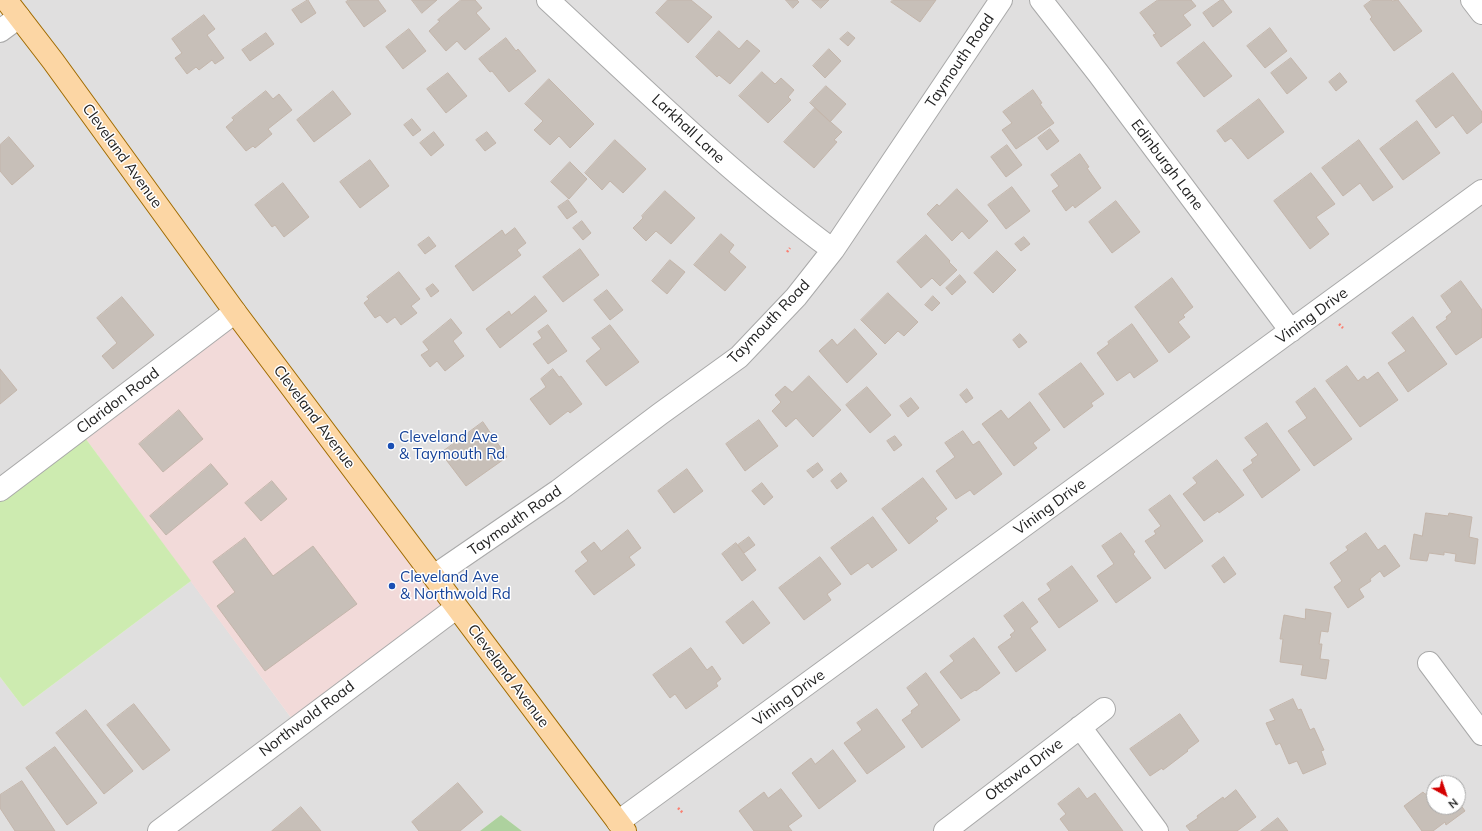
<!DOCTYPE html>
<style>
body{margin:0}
#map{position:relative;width:1482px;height:831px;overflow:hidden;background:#f2efe9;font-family:Mulish,sans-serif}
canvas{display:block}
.north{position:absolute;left:1426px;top:775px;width:40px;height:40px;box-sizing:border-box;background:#fff;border:1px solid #a7a7a7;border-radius:50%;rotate:140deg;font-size:11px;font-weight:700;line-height:16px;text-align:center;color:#222}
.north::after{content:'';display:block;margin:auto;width:14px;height:18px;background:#d40000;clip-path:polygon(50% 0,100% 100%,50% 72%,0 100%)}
</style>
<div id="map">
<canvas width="1482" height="831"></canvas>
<div class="north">N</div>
</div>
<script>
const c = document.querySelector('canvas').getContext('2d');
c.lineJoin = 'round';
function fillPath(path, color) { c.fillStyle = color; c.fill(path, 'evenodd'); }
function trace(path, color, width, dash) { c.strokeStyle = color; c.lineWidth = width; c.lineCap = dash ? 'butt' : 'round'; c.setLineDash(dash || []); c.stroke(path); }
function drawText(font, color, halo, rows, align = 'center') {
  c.font = font + ' Mulish,sans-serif'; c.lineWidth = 3; c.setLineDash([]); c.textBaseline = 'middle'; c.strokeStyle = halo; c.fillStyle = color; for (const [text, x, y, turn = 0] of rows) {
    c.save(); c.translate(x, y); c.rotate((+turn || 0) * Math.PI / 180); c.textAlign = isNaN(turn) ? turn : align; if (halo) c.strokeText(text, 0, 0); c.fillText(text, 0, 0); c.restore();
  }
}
const residential = new Path2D(`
 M 6,0 L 1482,0 L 1482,831 L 522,831 L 501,815 L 480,831 L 0,831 L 0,677 L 23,707 L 191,581 L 300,730 L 237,315 L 0,495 L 0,29 ZM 1434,783 L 1458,783 L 1458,807 L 1434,807 Z`);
const commercial = new Path2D(`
 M 237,315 L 459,612 L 300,730 L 80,431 Z`);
const grass = new Path2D(`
 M 80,431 L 191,581 L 23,707 L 0,677 L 0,495 Z`);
const forest = new Path2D(`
 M 501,815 L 522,831 L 480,831 Z`);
const building = new Path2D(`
 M 308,0 L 316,13 L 301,23 L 292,10 Z
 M 349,0 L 378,0 L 386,11 L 364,27 L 346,2 Z
 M 412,0 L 437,0 L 422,13 Z
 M 461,0 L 475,0 L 482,8 L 476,13 L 490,29 L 465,50 L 457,41 L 446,51 L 429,31 L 440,21 L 438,20 Z
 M 668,0 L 691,0 L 712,17 L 688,43 L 656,13 Z
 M 786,0 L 797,0 L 799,2 L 793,8 Z
 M 812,0 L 829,0 L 821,8 Z
 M 893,0 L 936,0 L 920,22 L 891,2 Z
 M 1158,0 L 1191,0 L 1196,6 L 1183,15 L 1191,25 L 1161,47 L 1153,35 L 1156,34 L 1140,13 Z
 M 1221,0 L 1223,0 L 1232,12 L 1213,27 L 1203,13 Z
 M 1372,0 L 1391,0 L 1392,1 L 1398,0 L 1422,31 L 1394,51 L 1370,19 L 1372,17 L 1364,6 Z
 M 204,15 L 215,29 L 207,35 L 224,58 L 215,64 L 212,60 L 199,70 L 196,67 L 187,74 L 175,58 L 182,53 L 172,39 Z
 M 1270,28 L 1287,51 L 1265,68 L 1247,46 Z
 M 409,29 L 426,51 L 403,69 L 386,47 Z
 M 719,31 L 739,49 L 747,40 L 760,51 L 730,84 L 719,75 L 717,77 L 696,57 Z
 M 848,32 L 855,38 L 848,46 L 840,39 Z
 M 266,33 L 274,44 L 250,61 L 242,50 Z
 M 506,38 L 516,51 L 518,49 L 536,71 L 509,92 L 492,71 L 490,72 L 479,59 Z
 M 1204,42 L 1232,76 L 1204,97 L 1177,63 Z
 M 829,49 L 841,61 L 825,78 L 813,66 Z
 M 1291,58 L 1307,78 L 1287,94 L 1271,73 Z
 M 762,72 L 775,84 L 781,78 L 794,90 L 788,97 L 791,100 L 768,123 L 739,96 Z
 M 448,73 L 467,96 L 446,113 L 427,89 Z
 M 1340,73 L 1347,82 L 1336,91 L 1329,82 Z
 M 1453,73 L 1482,112 L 1482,122 L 1467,134 L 1453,115 L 1436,128 L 1416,101 Z
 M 549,79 L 594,124 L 570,148 L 559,136 L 550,145 L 534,130 L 543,121 L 525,104 Z
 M 826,86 L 846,104 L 830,122 L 810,103 Z
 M 1033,90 L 1042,103 L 1040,104 L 1054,123 L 1016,149 L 1002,130 L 1012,123 L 1003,112 Z
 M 266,91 L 273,99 L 279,94 L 292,110 L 268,129 L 272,134 L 255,148 L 253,146 L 246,151 L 226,127 L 234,120 L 232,118 Z
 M 333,91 L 351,114 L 314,142 L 297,120 Z
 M 1259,99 L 1284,132 L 1248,159 L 1231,138 L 1225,142 L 1217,131 Z
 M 815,108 L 842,132 L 834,140 L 837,142 L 814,168 L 784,142 Z
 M 412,119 L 421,130 L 413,136 L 404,125 Z
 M 1417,121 L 1440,153 L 1403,180 L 1380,149 Z
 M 1050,129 L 1059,141 L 1047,150 L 1038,138 Z
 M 434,132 L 444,145 L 431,156 L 420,143 Z
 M 487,132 L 496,143 L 485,151 L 476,140 Z
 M 9,137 L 34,166 L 12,185 L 0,171 L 0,145 Z
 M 615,140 L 646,169 L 623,193 L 610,181 L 602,190 L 585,173 Z
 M 1359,140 L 1393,187 L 1373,201 L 1360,183 L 1343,196 L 1322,168 Z
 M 1007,145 L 1022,165 L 1006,177 L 991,157 Z
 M 1080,154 L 1089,167 L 1087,168 L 1101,188 L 1075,208 L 1073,205 L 1066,211 L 1052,191 L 1059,186 L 1051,175 Z
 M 370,160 L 389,186 L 360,208 L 340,182 Z
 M 570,162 L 587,179 L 569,199 L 551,182 Z
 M 1311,173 L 1335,204 L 1316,217 L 1329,234 L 1310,249 L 1274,201 Z
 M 283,183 L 309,217 L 284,237 L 275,225 L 272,227 L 255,205 Z
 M 1012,187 L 1030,211 L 1006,229 L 988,205 Z
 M 957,189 L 988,221 L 969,239 L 962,231 L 952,241 L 927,214 L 937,204 L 939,206 Z
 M 665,191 L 695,218 L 671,244 L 656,231 L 646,241 L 633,228 L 643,218 L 642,216 Z
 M 568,200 L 577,212 L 567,219 L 558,207 Z
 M 1116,201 L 1140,232 L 1112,253 L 1089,222 Z
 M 582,221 L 591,233 L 583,240 L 573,228 Z
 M 515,228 L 526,243 L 517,250 L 521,255 L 473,291 L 455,266 L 502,230 L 505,235 Z
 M 721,234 L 734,245 L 729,252 L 746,267 L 725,291 L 694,265 Z
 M 926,235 L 950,261 L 949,262 L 957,270 L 940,286 L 932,278 L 921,288 L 897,262 Z
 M 429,237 L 436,246 L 425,254 L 418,245 Z
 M 1024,237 L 1030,244 L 1021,251 L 1015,244 Z
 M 580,249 L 599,275 L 563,302 L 543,277 Z
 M 997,251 L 1016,270 L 993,293 L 974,273 Z
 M 670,260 L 685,272 L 667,294 L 652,281 Z
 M 399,272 L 420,299 L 411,306 L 417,313 L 401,325 L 395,317 L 387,323 L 380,315 L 375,318 L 364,303 L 369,299 L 367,297 Z
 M 960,275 L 966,282 L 952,295 L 946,288 Z
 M 1172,278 L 1193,307 L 1183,315 L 1185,317 L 1178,322 L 1190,337 L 1169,353 L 1135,307 Z
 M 1461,281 L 1482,310 L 1482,337 L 1456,355 L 1436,327 L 1447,319 L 1446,317 L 1452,312 L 1441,296 Z
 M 433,284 L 439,291 L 431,297 L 426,289 Z
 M 607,290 L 623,310 L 610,320 L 594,300 Z
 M 888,293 L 918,322 L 904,336 L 898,331 L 885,344 L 861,320 Z
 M 535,296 L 547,311 L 500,348 L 486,329 L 509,311 L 511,315 Z
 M 933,296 L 940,303 L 932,311 L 925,305 Z
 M 122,297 L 154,335 L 113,369 L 102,356 L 117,343 L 97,318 Z
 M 1413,317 L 1447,364 L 1408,392 L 1388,363 L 1406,351 L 1392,333 Z
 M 451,319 L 462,333 L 453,341 L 464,356 L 445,371 L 437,361 L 430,367 L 421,355 L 429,350 L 423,342 Z
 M 1132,324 L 1158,361 L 1134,378 L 1130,372 L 1117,381 L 1097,353 L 1109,344 L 1108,342 Z
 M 548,325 L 567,351 L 548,364 L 533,344 L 542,338 L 538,332 Z
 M 610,325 L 639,362 L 606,386 L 586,361 L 601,349 L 592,338 Z
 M 855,329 L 877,354 L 847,383 L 819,351 L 832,339 L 837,345 Z
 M 1020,334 L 1027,342 L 1019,348 L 1013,340 Z
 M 1081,363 L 1104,394 L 1091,403 L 1093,406 L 1064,428 L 1039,394 Z
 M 1347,366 L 1358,381 L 1364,376 L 1367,380 L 1378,372 L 1398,400 L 1360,427 L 1326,381 Z
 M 0,369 L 17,390 L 0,404 Z
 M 553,369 L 559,377 L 561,376 L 582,404 L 570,413 L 568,411 L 550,425 L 530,399 L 546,387 L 541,379 Z
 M 809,376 L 841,410 L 813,437 L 796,418 L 786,427 L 772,411 L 781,402 L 775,395 L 785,386 L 792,392 Z
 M 867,387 L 891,415 L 870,433 L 846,405 Z
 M 1315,388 L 1352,439 L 1314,466 L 1288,431 L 1307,418 L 1296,402 Z
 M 967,389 L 973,398 L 966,403 L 960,395 Z
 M 911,398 L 919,408 L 908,417 L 900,406 Z
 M 1030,402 L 1050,430 L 1033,443 L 1037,448 L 1014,466 L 982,424 L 1001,410 L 1008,419 Z
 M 179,410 L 203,439 L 163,472 L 139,444 Z
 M 759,420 L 778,446 L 745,471 L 726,444 Z
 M 483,422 L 507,457 L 466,486 L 441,453 Z
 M 1267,423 L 1300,470 L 1262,498 L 1243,470 L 1253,463 L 1251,460 L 1258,455 L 1245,438 Z
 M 963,431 L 973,445 L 979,441 L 1002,474 L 974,495 L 970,490 L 956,499 L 936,471 L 955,457 L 945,443 Z
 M 895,436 L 902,445 L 894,451 L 887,441 Z
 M 1217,460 L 1244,495 L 1219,513 L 1218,511 L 1204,521 L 1183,494 L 1197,483 L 1193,478 Z
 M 818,463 L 823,470 L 813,478 L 807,471 Z
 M 211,464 L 228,484 L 166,535 L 150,516 Z
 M 687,469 L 703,491 L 674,513 L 658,491 Z
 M 841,473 L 847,481 L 837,489 L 831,481 Z
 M 923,478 L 947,509 L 935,518 L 938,521 L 909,544 L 882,509 Z
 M 272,481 L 287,499 L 261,521 L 245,503 Z
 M 762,483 L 773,497 L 764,505 L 752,491 Z
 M 1170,495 L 1203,541 L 1165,569 L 1145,541 L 1156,534 L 1154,531 L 1161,526 L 1149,510 Z
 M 1426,513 L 1448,516 L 1449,513 L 1472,517 L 1469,537 L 1478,539 L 1475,564 L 1455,561 L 1456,554 L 1444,552 L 1444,555 L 1429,553 L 1427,561 L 1410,559 L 1414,534 L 1422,536 Z
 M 873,517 L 897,550 L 872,568 L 868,563 L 851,575 L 831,548 Z
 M 628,530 L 641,548 L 629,557 L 635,565 L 594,595 L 575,571 L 588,561 L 581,552 L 594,542 L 601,551 Z
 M 1121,533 L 1135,552 L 1133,554 L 1151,578 L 1116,603 L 1097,576 L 1114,564 L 1102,546 Z
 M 1366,533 L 1378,550 L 1385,545 L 1400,566 L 1384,577 L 1380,571 L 1370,579 L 1371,581 L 1359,589 L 1364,597 L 1348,608 L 1334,587 L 1342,581 L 1330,563 L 1348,550 L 1346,547 Z
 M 749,537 L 755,545 L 744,553 L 738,545 Z
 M 245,538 L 273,576 L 313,546 L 357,604 L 265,671 L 217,606 L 235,592 L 213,562 Z
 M 736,543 L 756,570 L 742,581 L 722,554 Z
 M 820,557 L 841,584 L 827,594 L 831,600 L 804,620 L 779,588 Z
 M 1224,557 L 1236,574 L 1224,583 L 1212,566 Z
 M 1072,566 L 1098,601 L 1059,628 L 1038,599 L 1051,590 L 1047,584 Z
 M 753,601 L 770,623 L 743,644 L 726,622 Z
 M 1023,602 L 1038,622 L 1030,628 L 1046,650 L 1016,672 L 998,647 L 1012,637 L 1010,635 L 1015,631 L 1004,616 Z
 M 1306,609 L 1331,613 L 1328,632 L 1321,631 L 1319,644 L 1322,644 L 1320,659 L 1329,660 L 1326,679 L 1301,675 L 1303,665 L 1280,662 L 1283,639 L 1280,639 L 1284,615 L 1305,619 Z
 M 974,638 L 1000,673 L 976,691 L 975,690 L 961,699 L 940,672 L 954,661 L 950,656 Z
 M 691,648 L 707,670 L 712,666 L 721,679 L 716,683 L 718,686 L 686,709 L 675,694 L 670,698 L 653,675 Z
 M 926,673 L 960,720 L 922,748 L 902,720 L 912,713 L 911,711 L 919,705 L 907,688 Z
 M 1293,699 L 1298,710 L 1301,709 L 1310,730 L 1314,728 L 1324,750 L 1321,751 L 1326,764 L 1303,774 L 1297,761 L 1289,764 L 1280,743 L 1276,745 L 1266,723 L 1275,720 L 1270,710 Z
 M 134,704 L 170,750 L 143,770 L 107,725 Z
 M 877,709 L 905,747 L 867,774 L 844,743 L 862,730 L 857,723 Z
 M 86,710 L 133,771 L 104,794 L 56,733 Z
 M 1180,714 L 1199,741 L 1187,750 L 1188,751 L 1163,770 L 1162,768 L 1150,776 L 1130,749 Z
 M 55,747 L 97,803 L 67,825 L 26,768 Z
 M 833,750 L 856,781 L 819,809 L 792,773 L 811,758 L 815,764 Z
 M 22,781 L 55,831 L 15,831 L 0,808 L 0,795 Z
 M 458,783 L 483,812 L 460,831 L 419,831 L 412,822 Z
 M 1434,787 L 1434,807 L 1458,807 L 1458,801 L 1465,811 L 1446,825 L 1445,822 L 1433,831 L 1422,831 L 1404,806 L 1423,792 L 1425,794 Z
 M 1079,788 L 1087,799 L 1095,793 L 1123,831 L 1069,831 L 1060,819 L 1066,814 L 1058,804 Z
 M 781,789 L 802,816 L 788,826 L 792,831 L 754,831 L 739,811 L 764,792 L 768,798 Z
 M 1236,790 L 1256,817 L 1237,831 L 1190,831 L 1186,826 L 1198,818 L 1197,816 L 1223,797 L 1224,799 Z
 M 301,807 L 321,831 L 272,831 Z
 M 1278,818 L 1288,831 L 1261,831 Z`);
const path = new Path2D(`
 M 787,252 L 790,248
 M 1339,324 L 1343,328
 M 678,808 L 683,813`);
const minor = new Path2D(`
 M 548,0 C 641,86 731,175 833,250
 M 1041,0 L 1098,73 L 1291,331
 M 1472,0 L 1482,13
 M 0,31 L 19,17
 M 0,490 L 235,312
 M 434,576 L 558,491 L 660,414 L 739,357 L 796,297 L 833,250 L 1001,0
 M 1429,663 L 1482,734
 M 1080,727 L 1157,831
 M 618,822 L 1482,191
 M 159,831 L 456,608
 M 945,831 L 1104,709`);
const major = new Path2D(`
 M 6,0 L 53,61 L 235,312 L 625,831`);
const markers = [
 [391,446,4,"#1a4fb4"],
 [392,586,4,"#1a4fb4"]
];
const streetNames = [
 ["Taymouth Road",960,61,-56],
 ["Larkhall Lane",688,129,43],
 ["Cleveland Avenue",122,156,54],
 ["Edinburgh Lane",1167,165,53],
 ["Vining Drive",1312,316,-36],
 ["Taymouth Road",769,322,-46],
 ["Claridon Road",118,401,-37],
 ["Cleveland Avenue",314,417,53],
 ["Vining Drive",1050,507,-36],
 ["Taymouth Road",515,521,-35],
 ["Cleveland Avenue",508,676,53],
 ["Vining Drive",789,698,-36],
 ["Northwold Road",307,719,-37],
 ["Ottawa Drive",1024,770,-37]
];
const transitNames = [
 ["Cleveland Ave",399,437],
 ["& Taymouth Rd",399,454],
 ["Cleveland Ave",400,577],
 ["& Northwold Rd",400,594]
];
fillPath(residential, '#e0dfdf');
fillPath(commercial, '#f2dad9');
fillPath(grass, '#cdebb0');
fillPath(forest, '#add19e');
fillPath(building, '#c7bfb8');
trace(building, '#c4b6ab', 1);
trace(minor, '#a9a9a9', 24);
trace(major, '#a06b00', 24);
trace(path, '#fa8072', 2.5, [2, 2]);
trace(minor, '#fff', 22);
trace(major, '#fcd6a4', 22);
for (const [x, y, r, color] of markers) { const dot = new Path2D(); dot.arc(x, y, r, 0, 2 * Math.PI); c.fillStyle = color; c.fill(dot); trace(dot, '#fff', 1.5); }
drawText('15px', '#222', '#fff', streetNames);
drawText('15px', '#164399', '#fff', transitNames, 'left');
</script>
